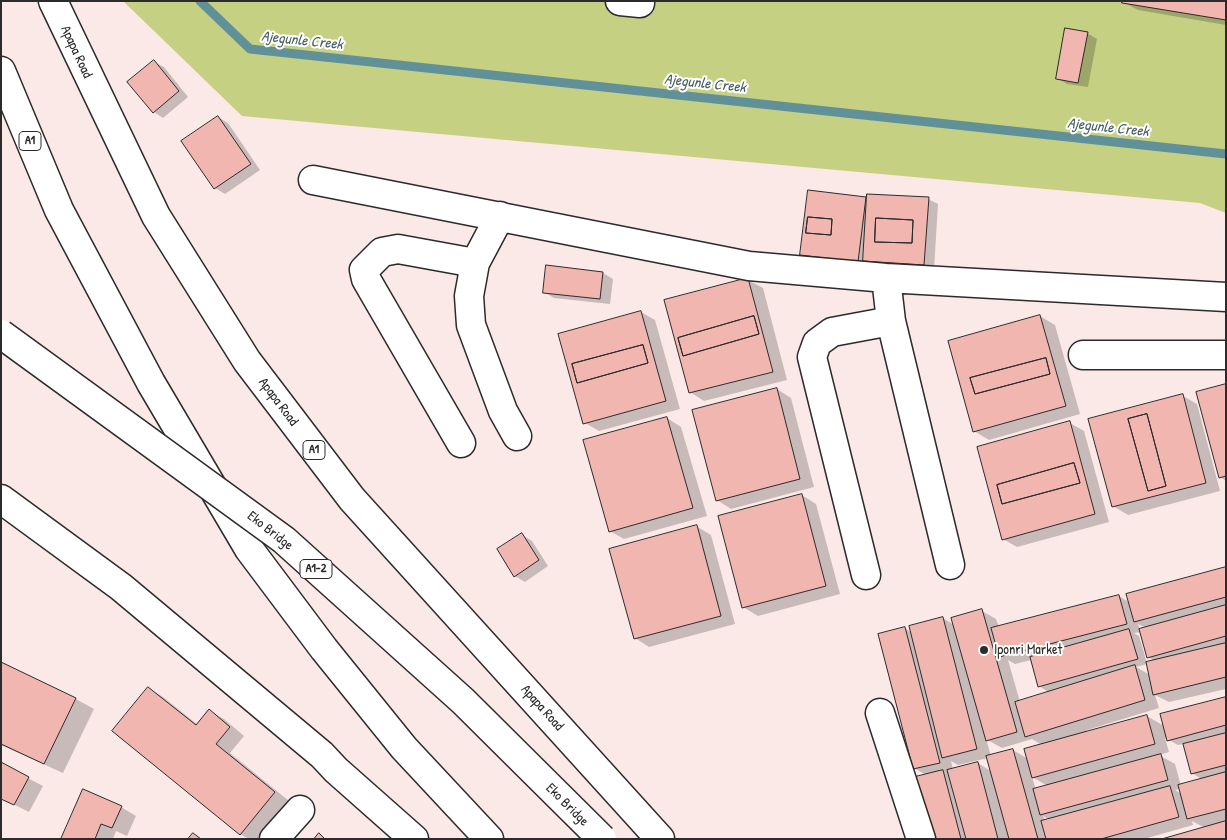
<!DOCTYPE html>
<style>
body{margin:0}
#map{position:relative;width:1227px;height:840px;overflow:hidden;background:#fbe9e7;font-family:"Patrick Hand",sans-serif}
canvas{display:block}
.frame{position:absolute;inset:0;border:2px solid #2b2b2b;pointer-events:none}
</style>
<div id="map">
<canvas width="1227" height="840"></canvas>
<div class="frame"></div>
</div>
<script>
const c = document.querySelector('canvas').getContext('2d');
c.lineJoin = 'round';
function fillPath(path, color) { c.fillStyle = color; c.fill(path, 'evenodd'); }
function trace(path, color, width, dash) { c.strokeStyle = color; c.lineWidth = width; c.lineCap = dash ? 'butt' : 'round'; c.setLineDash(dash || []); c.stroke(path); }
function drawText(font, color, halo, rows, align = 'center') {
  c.font = font + ' "Patrick Hand",sans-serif'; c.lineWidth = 4; c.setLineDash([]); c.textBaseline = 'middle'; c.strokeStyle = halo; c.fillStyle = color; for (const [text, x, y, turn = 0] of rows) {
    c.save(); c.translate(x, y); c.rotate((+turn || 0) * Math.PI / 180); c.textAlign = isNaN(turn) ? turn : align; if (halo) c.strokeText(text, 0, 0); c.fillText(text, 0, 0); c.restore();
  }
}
const green = new Path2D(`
 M 123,1 L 1226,1 L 1226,213 L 1200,203 L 242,116 Z`);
const shadow = new Path2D(`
 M 1226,1 L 1226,25 L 1138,10 L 1123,2 Z
 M 1087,33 L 1097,39 L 1088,87 L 1067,84 L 1057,78 Z
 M 154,62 L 164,67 L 188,97 L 163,118 L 154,112 Z
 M 218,117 L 228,123 L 260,170 L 225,194 L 215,188 L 183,141 Z
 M 809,191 L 868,200 L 928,199 L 938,204 L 934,270 L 811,259 L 801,254 Z
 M 547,267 L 603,273 L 613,279 L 610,304 L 554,298 L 544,292 Z
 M 748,280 L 763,288 L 787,380 L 704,401 L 690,392 Z
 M 641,312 L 655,320 L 680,409 L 599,431 L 585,423 Z
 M 1040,316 L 1055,325 L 1080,414 L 989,440 L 974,431 Z
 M 1226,385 L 1226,481 L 1220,477 Z
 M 777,389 L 791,398 L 814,487 L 731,509 L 717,500 Z
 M 1183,396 L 1197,404 L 1220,491 L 1128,515 L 1113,506 Z
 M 667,418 L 681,427 L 707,516 L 624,539 L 610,531 Z
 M 1070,423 L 1084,431 L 1109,522 L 1017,547 L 1003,539 Z
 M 802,495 L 816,504 L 840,594 L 758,616 L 743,607 Z
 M 696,526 L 711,535 L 735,624 L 649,647 L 635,638 Z
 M 522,535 L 532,541 L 548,566 L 525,582 L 515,576 Z
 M 1226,568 L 1226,689 L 1169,702 L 1155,695 L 1159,708 L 1087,730 L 1087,733 L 1147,716 L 1164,726 L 1226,698 L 1226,839 L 1192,821 L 1193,825 L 1144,839 L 933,839 L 926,775 L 914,768 L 905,628 L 912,633 L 943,618 L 954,625 L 982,611 L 996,619 L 999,627 L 1119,596 L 1130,603 ZM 1138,624 L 1146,628 L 1140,630 ZM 1141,632 L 1148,657 L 1155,661 L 1147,663 L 1139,636 L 1134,633 ZM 1008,660 L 1015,664 L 1031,660 L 1039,686 L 1050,693 L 1020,702 ZM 1147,664 L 1150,675 L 1136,667 ZM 1165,738 L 1178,745 L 1184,744 L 1192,773 L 1203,780 L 1181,786 L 1175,764 L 1159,755 L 1169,752 ZM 986,739 L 1002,748 L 1032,739 L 1042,745 L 1028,759 L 1013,750 L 991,756 ZM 988,758 L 992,772 L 978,763 L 953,770 L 951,761 L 958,765 ZM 1032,777 L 1048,786 L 1036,790 ZM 1180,789 L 1181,794 L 1175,790 ZM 1043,816 L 1050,820 L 1045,821 Z
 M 1,663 L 76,699 L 94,709 L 63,773 L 1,745 Z
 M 148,688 L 163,697 L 198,725 L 209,711 L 224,719 L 244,736 L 230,753 L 289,801 L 258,839 L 249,839 L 240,834 Z
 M 1,764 L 43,786 L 29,812 L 1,798 Z
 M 83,790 L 121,807 L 136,816 L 127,836 L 116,831 L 113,839 L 62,839 Z`);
const stream = new Path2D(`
 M 200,1 L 250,49 L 1226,154`);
const building = new Path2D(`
 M 1122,1 L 1226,1 L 1226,20 L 1122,3 Z
 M 1065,28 L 1088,32 L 1078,83 L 1056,79 Z
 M 154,60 L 179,91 L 153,113 L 127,82 Z
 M 218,116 L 251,164 L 214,189 L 181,141 Z
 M 808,190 L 866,197 L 858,262 L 800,255 ZM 808,217 L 832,219 L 831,235 L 806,233 Z
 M 867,194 L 929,197 L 924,265 L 863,261 ZM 876,218 L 913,220 L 912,243 L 875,242 Z
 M 808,217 L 832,219 L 831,235 L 806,233 Z
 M 876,218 L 913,220 L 912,243 L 875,242 Z
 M 546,265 L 603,272 L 600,299 L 543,293 Z
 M 748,278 L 773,372 L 689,393 L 664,300 ZM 754,316 L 759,334 L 683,356 L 678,338 Z
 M 641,311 L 666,401 L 583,424 L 558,334 ZM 643,345 L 648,363 L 577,383 L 572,364 Z
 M 1040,315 L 1066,406 L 973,432 L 948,341 ZM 1046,358 L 1050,374 L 975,394 L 970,378 Z
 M 754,316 L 759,334 L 683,356 L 678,338 Z
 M 643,345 L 648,363 L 577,383 L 572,364 Z
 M 1046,358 L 1050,374 L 975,394 L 970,378 Z
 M 1226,384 L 1226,476 L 1219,478 L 1196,392 Z
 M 777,388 L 800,479 L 716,501 L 692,410 Z
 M 1183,394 L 1206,483 L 1112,507 L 1088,419 ZM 1147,414 L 1166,486 L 1148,491 L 1128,419 Z
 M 1147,414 L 1166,486 L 1148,491 L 1128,419 Z
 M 667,417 L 693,508 L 609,532 L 583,440 Z
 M 1070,421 L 1095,514 L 1002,540 L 977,447 ZM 1074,463 L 1080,483 L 1002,504 L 997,485 Z
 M 1074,463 L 1080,483 L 1002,504 L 997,485 Z
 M 802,494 L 826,586 L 742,608 L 718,516 Z
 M 697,525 L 721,616 L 634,639 L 609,549 Z
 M 522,533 L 539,560 L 514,577 L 497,549 Z
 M 1226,567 L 1226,597 L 1134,622 L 1126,594 Z
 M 1119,595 L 1127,624 L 999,657 L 991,628 Z
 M 1226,605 L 1226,636 L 1147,658 L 1139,629 Z
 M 982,609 L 1017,732 L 986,741 L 951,618 Z
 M 943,617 L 977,749 L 942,758 L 909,626 Z
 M 905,627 L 940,763 L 913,769 L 878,634 Z
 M 1129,629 L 1138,659 L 1038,687 L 1030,657 Z
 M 1226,643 L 1226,677 L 1153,695 L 1146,662 Z
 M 1,662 L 76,698 L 44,764 L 1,744 Z
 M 1135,665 L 1145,700 L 1025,737 L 1015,702 Z
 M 148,687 L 196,725 L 209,709 L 230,727 L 216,744 L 275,792 L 240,835 L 112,731 Z
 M 1226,697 L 1226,725 L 1167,741 L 1160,714 Z
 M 1147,715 L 1155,744 L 1032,778 L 1024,749 Z
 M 1226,733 L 1226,765 L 1191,774 L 1183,744 Z
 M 1013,749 L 1038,839 L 1009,839 L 986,756 Z
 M 1161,754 L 1168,780 L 1040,815 L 1033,789 Z
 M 1,762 L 29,777 L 14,805 L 1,799 Z
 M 978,762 L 998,839 L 966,839 L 947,770 Z
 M 943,770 L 961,839 L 931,839 L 915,777 Z
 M 1226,772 L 1226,809 L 1187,819 L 1178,785 Z
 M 1170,786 L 1179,817 L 1101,839 L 1046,839 L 1041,821 Z
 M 83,789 L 122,806 L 112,828 L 101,824 L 95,839 L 61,839 Z
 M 1226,821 L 1226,839 L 1162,839 Z
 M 193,833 L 201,839 L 188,839 Z
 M 319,833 L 325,839 L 314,839 Z`);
const minor = new Path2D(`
 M 620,1 L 640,3
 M 313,180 L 749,266 L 886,278 L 1226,297
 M 500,216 L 475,263 L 469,296 L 471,325 L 503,411 L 517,436
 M 886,278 L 891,321 L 950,565
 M 1083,355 L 1226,355
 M 461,443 L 366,279 L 364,270 L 382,252 L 398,249 L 475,263
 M 866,575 L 812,357 L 817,343 L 832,332 L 891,321
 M 880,713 L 921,839
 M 274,839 L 300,810`);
const highway = new Path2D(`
 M 53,1 L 156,216 L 247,361 L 352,499 L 660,839
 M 1,71 L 59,210 L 151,383 L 249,549 L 324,649 L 404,748 L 489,839
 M 1,499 L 121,587 L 322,755 L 336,770 L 414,839`);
const highwayBridge = new Path2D(`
 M 1,334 L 284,540 L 463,701 L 602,839`);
const markers = [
 [984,650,5,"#2b2b2b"]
];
const shields = [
 [30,141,22],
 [314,450,22],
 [316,569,32]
];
const shieldNames = [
 ["A1",30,141],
 ["A1",314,450],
 ["A1-2",316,569]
];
const streetNames = [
 ["Apapa Road",76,52,65],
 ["Apapa Road",278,402,53],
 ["Eko Bridge",270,531,38],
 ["Apapa Road",542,708,48],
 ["Eko Bridge",567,805,45]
];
const poiNames = [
 ["Iponri Market",994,650]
];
const waterNames = [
 ["Ajegunle Creek",302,41,6],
 ["Ajegunle Creek",705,84,6],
 ["Ajegunle Creek",1108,128,6]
];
fillPath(green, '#c5d083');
fillPath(shadow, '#0003');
trace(stream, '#619198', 9);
fillPath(building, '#f1b6af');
trace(building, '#2b2b2b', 1);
trace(minor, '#2b2b2b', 31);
trace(highway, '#2b2b2b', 31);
trace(minor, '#fff', 28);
trace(highway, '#fff', 28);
trace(highwayBridge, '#2b2b2b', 31, []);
trace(highwayBridge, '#fff', 28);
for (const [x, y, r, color] of markers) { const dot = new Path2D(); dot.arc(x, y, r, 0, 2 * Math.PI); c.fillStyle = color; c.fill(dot); trace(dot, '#fff', 2); }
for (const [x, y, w] of shields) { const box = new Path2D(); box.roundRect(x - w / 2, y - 9.5, w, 19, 4); c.fillStyle = '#fff'; c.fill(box); trace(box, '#2b2b2b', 1); }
drawText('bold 12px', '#2b2b2b', null, shieldNames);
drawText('14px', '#2b2b2b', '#fff', streetNames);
drawText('14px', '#2b2b2b', '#fff', poiNames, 'left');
drawText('italic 15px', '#465e61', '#fff', waterNames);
</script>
